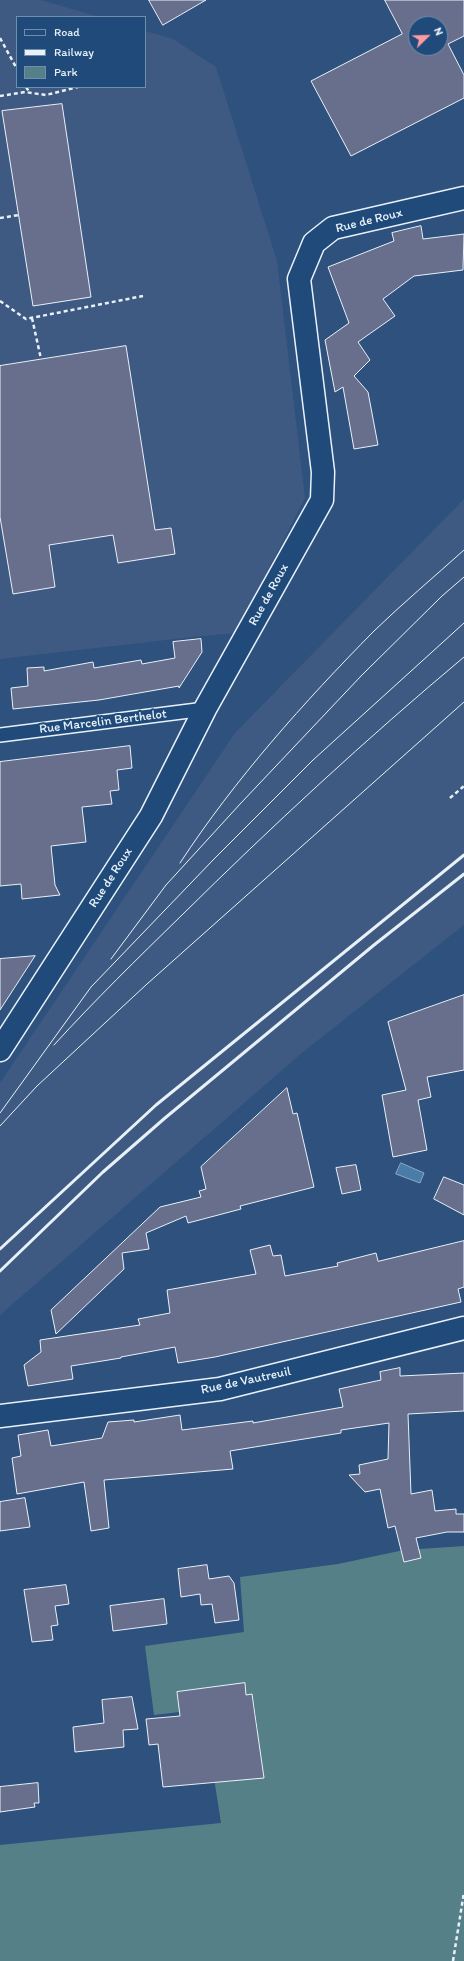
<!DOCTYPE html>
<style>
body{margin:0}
#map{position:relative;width:464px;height:1961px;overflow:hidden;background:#2e517e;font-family:Itim,sans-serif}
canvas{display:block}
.legend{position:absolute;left:16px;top:16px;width:130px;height:72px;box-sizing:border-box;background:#1f4a7a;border:1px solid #6f8dac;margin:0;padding:5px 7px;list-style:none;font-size:12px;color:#e8f1f8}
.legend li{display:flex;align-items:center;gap:8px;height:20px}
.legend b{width:20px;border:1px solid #6f8dac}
.north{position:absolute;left:408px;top:16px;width:40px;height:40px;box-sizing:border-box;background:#1f4a7a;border:1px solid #6f8dac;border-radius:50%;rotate:67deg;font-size:11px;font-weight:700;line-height:16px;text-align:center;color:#e8f1f8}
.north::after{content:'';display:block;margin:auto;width:14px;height:18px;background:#ff9aa2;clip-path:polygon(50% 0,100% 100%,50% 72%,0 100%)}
</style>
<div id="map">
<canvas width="464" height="1961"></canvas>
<ul class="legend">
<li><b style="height:5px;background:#1f4a7a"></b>Road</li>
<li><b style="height:5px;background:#e8f1f8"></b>Railway</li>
<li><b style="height:11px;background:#568088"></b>Park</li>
</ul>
<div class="north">N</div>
</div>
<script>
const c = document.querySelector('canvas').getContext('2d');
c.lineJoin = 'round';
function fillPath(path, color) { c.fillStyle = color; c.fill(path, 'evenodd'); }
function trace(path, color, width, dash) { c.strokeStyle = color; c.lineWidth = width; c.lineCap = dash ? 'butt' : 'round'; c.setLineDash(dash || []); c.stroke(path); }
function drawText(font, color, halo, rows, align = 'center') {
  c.font = font + ' Itim,sans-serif'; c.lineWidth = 4; c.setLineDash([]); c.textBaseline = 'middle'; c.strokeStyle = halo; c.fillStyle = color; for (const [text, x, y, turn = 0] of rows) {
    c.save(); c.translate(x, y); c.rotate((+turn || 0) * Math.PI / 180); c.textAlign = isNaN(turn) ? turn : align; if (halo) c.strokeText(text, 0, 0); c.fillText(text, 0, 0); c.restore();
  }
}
const built = new Path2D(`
 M 0,0 L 41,0 L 99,17 L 17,17 L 17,87 L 145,87 L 145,31 L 173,39 L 216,67 L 277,261 L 305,498 L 236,633 L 192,637 L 0,659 Z
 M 464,499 L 464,925 L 303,1052 L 0,1315 L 0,1083 L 235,733 Z`);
const green = new Path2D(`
 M 464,1546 L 464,1961 L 0,1961 L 0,1845 L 221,1823 L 208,1739 L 258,1732 L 254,1703 L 154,1715 L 145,1646 L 244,1632 L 240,1577 L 338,1564 L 404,1550 Z`);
const water = new Path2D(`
 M 401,1163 L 424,1173 L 420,1183 L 396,1174 Z`);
const building = new Path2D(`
 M 149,0 L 206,0 L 163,25 Z
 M 385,0 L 464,0 L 464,36 L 448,44 L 464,75 L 464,98 L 351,156 L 311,81 L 402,34 ZM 416,24 L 440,24 L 440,48 L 416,48 Z
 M 62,104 L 91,297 L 33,306 L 2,111 Z
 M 421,226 L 423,239 L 464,234 L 463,270 L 414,276 L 383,299 L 395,316 L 358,342 L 370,360 L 354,376 L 368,392 L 378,445 L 354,449 L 343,387 L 335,392 L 325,340 L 349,323 L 328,267 L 394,241 L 392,233 Z
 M 126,346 L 155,530 L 171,528 L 175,554 L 118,563 L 113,535 L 49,545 L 55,587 L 13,594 L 0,517 L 0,366 Z
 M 201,639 L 202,652 L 179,688 L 179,686 L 99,700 L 13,709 L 11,688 L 28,686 L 27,668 L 44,667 L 44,671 L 93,662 L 94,668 L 141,660 L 142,664 L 175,658 L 173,642 Z
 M 130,746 L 132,768 L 117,770 L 119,790 L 110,791 L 112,804 L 82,807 L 86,842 L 51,846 L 55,885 L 60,895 L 22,899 L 21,884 L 0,886 L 0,762 Z
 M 35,956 L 0,1010 L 0,959 Z
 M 464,995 L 464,1070 L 427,1077 L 431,1097 L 418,1100 L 427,1150 L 393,1157 L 382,1095 L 406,1090 L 388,1022 Z
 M 287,1088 L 293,1114 L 297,1113 L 314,1187 L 240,1206 L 241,1209 L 188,1223 L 186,1216 L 146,1233 L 149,1249 L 122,1253 L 124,1269 L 56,1334 L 51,1310 L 160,1207 L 201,1197 L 199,1191 L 206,1189 L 201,1167 Z
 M 356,1165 L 361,1190 L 342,1194 L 336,1168 Z
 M 444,1177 L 464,1185 L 464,1215 L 434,1199 Z
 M 464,1241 L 464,1287 L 458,1289 L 461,1302 L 215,1357 L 178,1363 L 175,1347 L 121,1357 L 121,1358 L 71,1366 L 73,1379 L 28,1386 L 24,1365 L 41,1352 L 40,1340 L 140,1325 L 138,1319 L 170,1313 L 167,1290 L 256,1274 L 250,1250 L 270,1245 L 273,1256 L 281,1255 L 285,1276 L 338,1266 L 337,1263 L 376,1253 L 378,1261 Z
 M 400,1368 L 400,1376 L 464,1373 L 464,1411 L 408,1414 L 411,1494 L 432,1490 L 435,1511 L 456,1509 L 456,1514 L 464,1514 L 464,1532 L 447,1532 L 416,1538 L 421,1558 L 404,1562 L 395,1526 L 388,1528 L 380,1489 L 365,1492 L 349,1475 L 360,1474 L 359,1465 L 388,1459 L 389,1423 L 341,1430 L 341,1433 L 230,1451 L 233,1469 L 104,1480 L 109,1528 L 91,1531 L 84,1482 L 17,1494 L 12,1458 L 21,1456 L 18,1435 L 48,1430 L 51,1446 L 102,1438 L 108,1422 L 134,1420 L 134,1422 L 180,1415 L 182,1430 L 253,1421 L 253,1423 L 343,1407 L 339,1389 L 381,1380 L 380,1372 Z
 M 25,1498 L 30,1527 L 0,1531 L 0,1502 Z
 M 207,1565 L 209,1579 L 229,1576 L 234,1583 L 239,1620 L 215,1623 L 212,1604 L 201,1605 L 200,1594 L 181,1597 L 178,1569 Z
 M 66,1585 L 69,1604 L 55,1606 L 58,1625 L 51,1626 L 53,1640 L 32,1642 L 24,1590 Z
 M 164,1599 L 167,1624 L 113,1631 L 110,1606 Z
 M 245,1683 L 246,1695 L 252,1694 L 264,1778 L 163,1787 L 158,1744 L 149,1745 L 146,1719 L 180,1716 L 177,1692 Z
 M 132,1697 L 138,1729 L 123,1730 L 124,1747 L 75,1752 L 73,1727 L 104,1723 L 102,1700 Z
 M 38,1783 L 39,1803 L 34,1803 L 35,1807 L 0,1812 L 0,1787 Z`);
const path = new Path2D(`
 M 0,38 L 17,69
 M 26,87 L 30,93
 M 0,96 L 25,92 L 46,95 L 78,87
 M 0,218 L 19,215
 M 0,301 L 26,319 L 143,296
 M 32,318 L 41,359
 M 450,798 L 464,786
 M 453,1961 L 464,1892`);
const service = new Path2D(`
 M 0,735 L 205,709`);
const minor = new Path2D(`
 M 0,1050 L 151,816 L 205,709 L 322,500 L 323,472 L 299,279 L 314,243 L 333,228 L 464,198
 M 0,1416 L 220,1389 L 464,1328`);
const tram = new Path2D(`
 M 180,863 C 235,779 304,702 374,631 C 403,603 434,577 464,550
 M 111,959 L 166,885 L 241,803 L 362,675 L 442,596 L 464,577
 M 54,1045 C 95,1000 138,958 181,916 C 272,826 366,739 464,657
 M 0,1113 L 91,987 L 214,859 L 313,760 L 464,623
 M 0,1126 L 37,1086 L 147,984 L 464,702`);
const rail = new Path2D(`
 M 0,1249 L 156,1105 L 464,855
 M 0,1271 L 103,1172 L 165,1118 L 374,945 L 464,874`);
const streetNames = [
 ["Rue de Roux",369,221,-14],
 ["Rue de Roux",269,595,-61],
 ["Rue Marcelin Berthelot",103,722,-7],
 ["Rue de Roux",111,878,-57],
 ["Rue de Vautreuil",246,1381,-12]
];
fillPath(built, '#3f5a82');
fillPath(green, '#568088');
fillPath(water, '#4a7ca7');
trace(water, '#89abc7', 1);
fillPath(building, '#686f8c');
trace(building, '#e8f1f8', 1);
trace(service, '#e8f1f8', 16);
trace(minor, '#e8f1f8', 25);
trace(path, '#e8f1f8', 2.5, [4, 3]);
trace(service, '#1f4a7a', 13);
trace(minor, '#1f4a7a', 22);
trace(tram, '#e8f1f8', 1);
trace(rail, '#e8f1f8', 3);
drawText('13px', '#e8f1f8', '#1f4a7a', streetNames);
</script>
